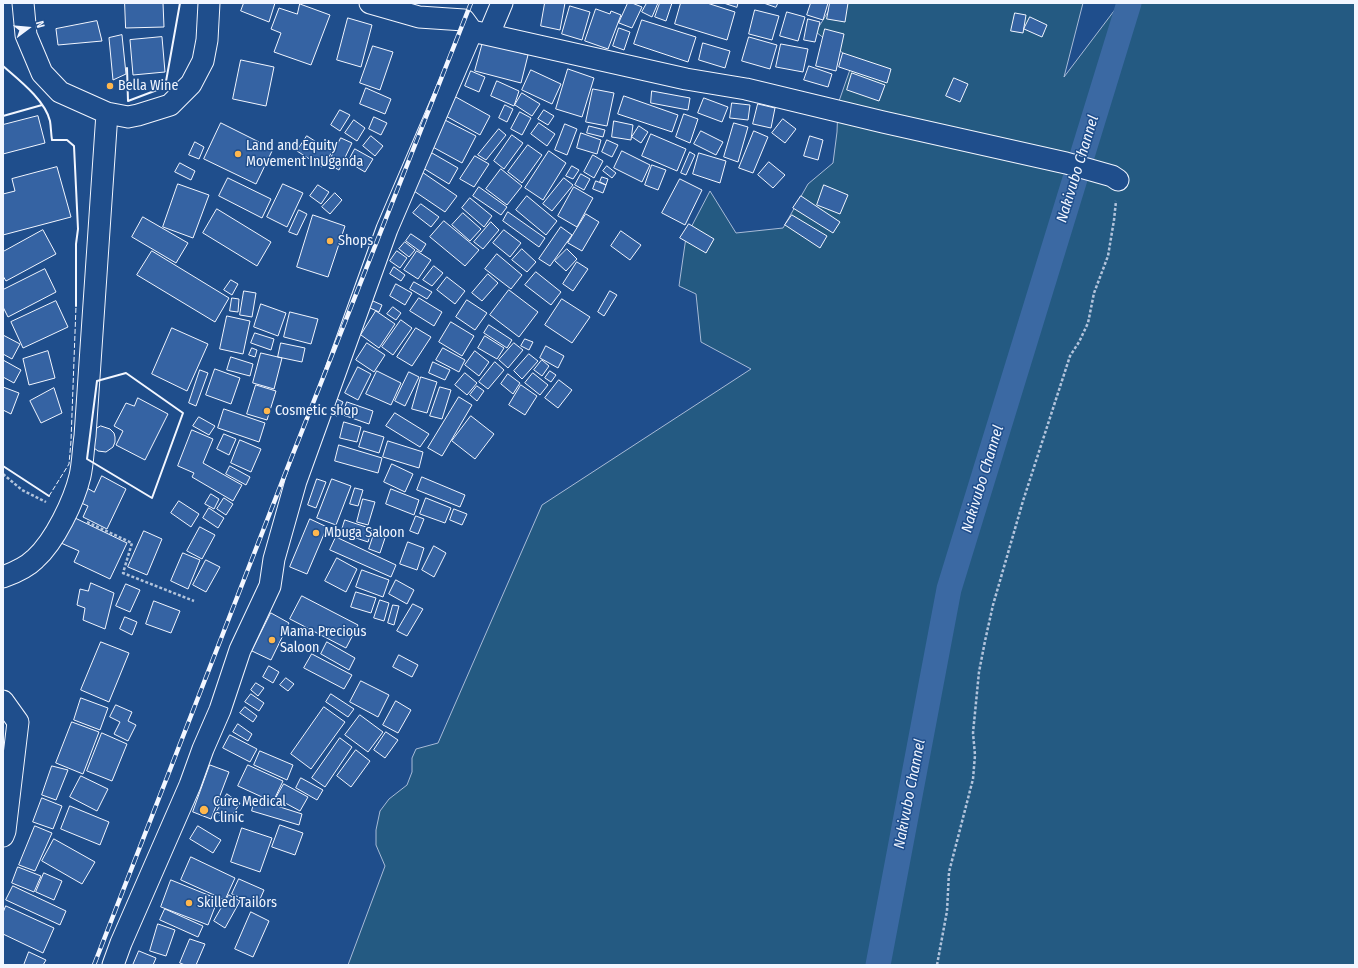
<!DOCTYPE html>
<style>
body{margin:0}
#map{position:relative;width:1358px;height:968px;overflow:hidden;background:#1f4e8c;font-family:"Fira Sans Condensed",sans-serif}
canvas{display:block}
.frame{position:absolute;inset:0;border:4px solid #f2f6ff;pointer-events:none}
.north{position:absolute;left:8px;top:8px;width:40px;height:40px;-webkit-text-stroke:3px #1f4e8c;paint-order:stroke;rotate:74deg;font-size:11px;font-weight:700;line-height:16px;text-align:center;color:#f2f6ff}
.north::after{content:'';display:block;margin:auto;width:14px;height:18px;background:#f2f6ff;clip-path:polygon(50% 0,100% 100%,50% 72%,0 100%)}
</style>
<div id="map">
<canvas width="1358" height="968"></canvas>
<div class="frame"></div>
<div class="north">N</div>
</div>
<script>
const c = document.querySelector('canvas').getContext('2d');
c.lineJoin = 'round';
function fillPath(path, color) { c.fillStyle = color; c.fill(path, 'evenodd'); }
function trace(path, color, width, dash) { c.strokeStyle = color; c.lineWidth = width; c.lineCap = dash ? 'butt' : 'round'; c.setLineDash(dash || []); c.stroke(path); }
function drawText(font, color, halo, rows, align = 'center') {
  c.font = font + ' "Fira Sans Condensed",sans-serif'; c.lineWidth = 3; c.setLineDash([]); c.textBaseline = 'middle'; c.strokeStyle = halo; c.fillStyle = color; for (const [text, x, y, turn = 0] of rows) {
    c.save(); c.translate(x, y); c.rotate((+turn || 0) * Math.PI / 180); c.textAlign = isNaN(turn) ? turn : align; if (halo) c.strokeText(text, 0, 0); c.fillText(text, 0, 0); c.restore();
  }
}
const green = new Path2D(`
 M 834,3 L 1083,3 L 1064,77 L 1120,3 L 1355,3 L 1355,965 L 348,965 L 385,866 L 376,845 L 376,830 L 380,811 L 389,799 L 407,785 L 412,772 L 412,758 L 416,749 L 438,743 L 542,505 L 751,369 L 701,342 L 696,294 L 679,286 L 686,237 L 710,191 L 736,233 L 783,228 L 808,184 L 833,163 L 837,132 L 838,104 L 853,61 L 816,32 Z`);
const canal = new Path2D(`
 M 878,965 L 949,589 L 1129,3`);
const building = new Path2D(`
 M 125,3 L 163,3 L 164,27 L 126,28 Z
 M 244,3 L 275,3 L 269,22 L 241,11 Z
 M 545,3 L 565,3 L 560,30 L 541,26 Z
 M 628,3 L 632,3 L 642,7 L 632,28 L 619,23 Z
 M 647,3 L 658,3 L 652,17 L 642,12 Z
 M 660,3 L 672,3 L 666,21 L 655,17 Z
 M 681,3 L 707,3 L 735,12 L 727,40 L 675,24 Z
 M 724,3 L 738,3 L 737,7 Z
 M 764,3 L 778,3 L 776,7 Z
 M 811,3 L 828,3 L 823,20 L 807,15 Z
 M 830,3 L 848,3 L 845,22 L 827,19 Z
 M 300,4 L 330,15 L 311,65 L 274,52 L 281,33 L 271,29 L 279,8 L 297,14 Z
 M 570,6 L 590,12 L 582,40 L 562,34 Z
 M 596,9 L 610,14 L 611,11 L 621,15 L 608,49 L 585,41 Z
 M 755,10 L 779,16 L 772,40 L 749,34 Z
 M 787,12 L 805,17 L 798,41 L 780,36 Z
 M 1015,13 L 1026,15 L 1023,33 L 1011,31 Z
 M 1030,17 L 1047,25 L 1042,37 L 1024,29 Z
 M 348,18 L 372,25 L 361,67 L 337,60 Z
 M 808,19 L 820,22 L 815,42 L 804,40 Z
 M 642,20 L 696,37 L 688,62 L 634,44 Z
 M 97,21 L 102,41 L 58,45 L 56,29 Z
 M 619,28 L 630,32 L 624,50 L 613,46 Z
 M 825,29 L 844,34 L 836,71 L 816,66 Z
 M 122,35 L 126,74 L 113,80 L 109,38 Z
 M 162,37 L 165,72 L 133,75 L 130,40 Z
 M 749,37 L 777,45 L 770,69 L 742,61 Z
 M 483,42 L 528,55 L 521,83 L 475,71 Z
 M 703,43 L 730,51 L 725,68 L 699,60 Z
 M 781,44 L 808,49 L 803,72 L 776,67 Z
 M 373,46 L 393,52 L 380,90 L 360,83 Z
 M 843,53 L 891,69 L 887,83 L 839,67 Z
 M 241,60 L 274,67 L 266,106 L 233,99 Z
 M 809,66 L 832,74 L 828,87 L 804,80 Z
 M 568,69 L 594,78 L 582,117 L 556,109 Z
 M 531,70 L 561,84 L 552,104 L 522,90 Z
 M 471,71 L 485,77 L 479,92 L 465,86 Z
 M 852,73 L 885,85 L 879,101 L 847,90 Z
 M 954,78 L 968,84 L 960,102 L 946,96 Z
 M 497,81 L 519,91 L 514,106 L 491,96 Z
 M 366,88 L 391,99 L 385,114 L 360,104 Z
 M 593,89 L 614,93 L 607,126 L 586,122 Z
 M 652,91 L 690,98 L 688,110 L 651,103 Z
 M 522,93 L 540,104 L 532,116 L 515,105 Z
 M 454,96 L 490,116 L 480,135 L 444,115 Z
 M 624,96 L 678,115 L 672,132 L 618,114 Z
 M 704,98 L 728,107 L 722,122 L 698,113 Z
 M 732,103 L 750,105 L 748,120 L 730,118 Z
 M 758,104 L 775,108 L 771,128 L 753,124 Z
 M 505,105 L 513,109 L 507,122 L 499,118 Z
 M 340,110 L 350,115 L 340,131 L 331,125 Z
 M 544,110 L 554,116 L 548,125 L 538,119 Z
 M 520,112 L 531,118 L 522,135 L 511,129 Z
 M 684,114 L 698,119 L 690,143 L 676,137 Z
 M 38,116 L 45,143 L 3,154 L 3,125 Z
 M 374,117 L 387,123 L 381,135 L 369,129 Z
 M 443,119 L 476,136 L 462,163 L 429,145 Z
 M 783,119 L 796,129 L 785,143 L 772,133 Z
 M 354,120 L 365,128 L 357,141 L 345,133 Z
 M 614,121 L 633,125 L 631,140 L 612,137 Z
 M 221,123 L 273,149 L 256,184 L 204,159 Z
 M 539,123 L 555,134 L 547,146 L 531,134 Z
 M 734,123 L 748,127 L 738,162 L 724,157 Z
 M 565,124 L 577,129 L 567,155 L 555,150 Z
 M 589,126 L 605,130 L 603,137 L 587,133 Z
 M 639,126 L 648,132 L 641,143 L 632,137 Z
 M 499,129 L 506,135 L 486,160 L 478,155 Z
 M 701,131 L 723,142 L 716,155 L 694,144 Z
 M 754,131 L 768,137 L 753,173 L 739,168 Z
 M 581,133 L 601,140 L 597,154 L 577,148 Z
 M 651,134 L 686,149 L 677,171 L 642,156 Z
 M 512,135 L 523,143 L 504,169 L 494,161 Z
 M 307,136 L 332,152 L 322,167 L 297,151 Z
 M 371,136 L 383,146 L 375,156 L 363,146 Z
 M 810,136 L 823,140 L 818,160 L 804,156 Z
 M 341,138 L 352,143 L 339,170 L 328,164 Z
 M 607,140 L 618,145 L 612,157 L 602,152 Z
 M 195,142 L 204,147 L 199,159 L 189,155 Z
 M 528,145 L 542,155 L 522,183 L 508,172 Z
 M 355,149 L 373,159 L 365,172 L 348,162 Z
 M 549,151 L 566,163 L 543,200 L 525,188 Z
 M 622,151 L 650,165 L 642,182 L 614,168 Z
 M 690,152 L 695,155 L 686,175 L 681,173 Z
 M 432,153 L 458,168 L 449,184 L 423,168 Z
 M 699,153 L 726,161 L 720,183 L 693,174 Z
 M 593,155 L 603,161 L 594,178 L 584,172 Z
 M 475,156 L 489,164 L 474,187 L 460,179 Z
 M 769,162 L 785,175 L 773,188 L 758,175 Z
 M 180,163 L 195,171 L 191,180 L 175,172 Z
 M 652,165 L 666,170 L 658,190 L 645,185 Z
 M 572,166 L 579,170 L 573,179 L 566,176 Z
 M 607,166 L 616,173 L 612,178 L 603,171 Z
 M 57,167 L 71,217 L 3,235 L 3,194 L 15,191 L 12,179 Z
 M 501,169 L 522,186 L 507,205 L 486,189 Z
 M 422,172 L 457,196 L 445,212 L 411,189 Z
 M 581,174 L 590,179 L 584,190 L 575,185 Z
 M 602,177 L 608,179 L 606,185 L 600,182 Z
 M 228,178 L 271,199 L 262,218 L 219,196 Z
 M 564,178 L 573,185 L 552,211 L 543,204 Z
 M 680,179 L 702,190 L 685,225 L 662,213 Z
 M 596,181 L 606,185 L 603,193 L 593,189 Z
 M 178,184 L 209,195 L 193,238 L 163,227 Z
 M 283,184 L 303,193 L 287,227 L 267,217 Z
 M 318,185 L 329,192 L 321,204 L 310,196 Z
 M 824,185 L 848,195 L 840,214 L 817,205 Z
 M 479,187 L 507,207 L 501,215 L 473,196 Z
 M 574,187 L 593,198 L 577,227 L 558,216 Z
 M 335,193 L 342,200 L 330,214 L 322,207 Z
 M 527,196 L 557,221 L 546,235 L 516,210 Z
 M 801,196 L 840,222 L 833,233 L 793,208 Z
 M 470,198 L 492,216 L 484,227 L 462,208 Z
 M 421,204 L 439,217 L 431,227 L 413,213 Z
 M 217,209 L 271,242 L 257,266 L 203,233 Z
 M 299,210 L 307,214 L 297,235 L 289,232 Z
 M 508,212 L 545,238 L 539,247 L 503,221 Z
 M 463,213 L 481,229 L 470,241 L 452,225 Z
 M 586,214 L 599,222 L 582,251 L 568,243 Z
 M 313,215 L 345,226 L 328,277 L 297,267 Z
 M 792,215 L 827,236 L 820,248 L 785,225 Z
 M 143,217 L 188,243 L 176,263 L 132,237 Z
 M 444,221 L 479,250 L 465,266 L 430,237 Z
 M 491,222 L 499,230 L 483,249 L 474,242 Z
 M 689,224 L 714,239 L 706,253 L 680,238 Z
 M 561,227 L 572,235 L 550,266 L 539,259 Z
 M 43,230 L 56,254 L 6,281 L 3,276 L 3,252 Z
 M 504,230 L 521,243 L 510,257 L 493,243 Z
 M 621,231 L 641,245 L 630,260 L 611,246 Z
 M 411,234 L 426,244 L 421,252 L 406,241 Z
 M 405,242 L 415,250 L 409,257 L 399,249 Z
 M 522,249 L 536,262 L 527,272 L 512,260 Z
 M 567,249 L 577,259 L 566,271 L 555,261 Z
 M 152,251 L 229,298 L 215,322 L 137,275 Z
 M 397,251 L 407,258 L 400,268 L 390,261 Z
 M 417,251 L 431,260 L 418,279 L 404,270 Z
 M 497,254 L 522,275 L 511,289 L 485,269 Z
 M 577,262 L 588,269 L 573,291 L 563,284 Z
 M 434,266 L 443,273 L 432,286 L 423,280 Z
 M 394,267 L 405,275 L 401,281 L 390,274 Z
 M 45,269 L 56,292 L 8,317 L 3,307 L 3,290 Z
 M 536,272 L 561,292 L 551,305 L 525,285 Z
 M 488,274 L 498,283 L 482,301 L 472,293 Z
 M 447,277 L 465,291 L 455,304 L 437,290 Z
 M 231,280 L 238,284 L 232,295 L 224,290 Z
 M 414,282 L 432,292 L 427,299 L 410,289 Z
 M 396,284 L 412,293 L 405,305 L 390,296 Z
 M 509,290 L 538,312 L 519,337 L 490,315 Z
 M 244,291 L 256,293 L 252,317 L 240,315 Z
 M 610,291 L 617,295 L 604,316 L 598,312 Z
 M 232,298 L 239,299 L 238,312 L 230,311 Z
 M 419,298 L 442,312 L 434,326 L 410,311 Z
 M 562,299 L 590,317 L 572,343 L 545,325 Z
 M 467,300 L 487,313 L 475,330 L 456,317 Z
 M 56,301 L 68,327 L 23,348 L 11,322 Z
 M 373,301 L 382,305 L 379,312 L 370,308 Z
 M 261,304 L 286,313 L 278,336 L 254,327 Z
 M 393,307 L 401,313 L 396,320 L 387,314 Z
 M 376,311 L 395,324 L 379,348 L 361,335 Z
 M 290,312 L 318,319 L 311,344 L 284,337 Z
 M 227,316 L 250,321 L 243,354 L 220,349 Z
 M 401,320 L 412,328 L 393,355 L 382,347 Z
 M 451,322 L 474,336 L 462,356 L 439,342 Z
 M 489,325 L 512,340 L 507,348 L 484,333 Z
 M 172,328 L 208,344 L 187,391 L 152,374 Z
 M 416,328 L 431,337 L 412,366 L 397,357 Z
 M 255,333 L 274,339 L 271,350 L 251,343 Z
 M 3,335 L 20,344 L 12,359 L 3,354 Z
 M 485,336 L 504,348 L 497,359 L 478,348 Z
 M 525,339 L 533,342 L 529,350 L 521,346 Z
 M 281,343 L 305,348 L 302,362 L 278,357 Z
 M 367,343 L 385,355 L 374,372 L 356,360 Z
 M 514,343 L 523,350 L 508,368 L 499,360 Z
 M 546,346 L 564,356 L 558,368 L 540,358 Z
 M 252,348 L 257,350 L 255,357 L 249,355 Z
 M 443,348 L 465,360 L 459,372 L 436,360 Z
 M 48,351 L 55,378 L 29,385 L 23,359 Z
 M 475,351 L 489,362 L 479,376 L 465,365 Z
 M 261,353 L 282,358 L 274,389 L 253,383 Z
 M 529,354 L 538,361 L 522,379 L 514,371 Z
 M 231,357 L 253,364 L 250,376 L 227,370 Z
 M 3,360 L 21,370 L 14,383 L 3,377 Z
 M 542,360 L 549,366 L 542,376 L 534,370 Z
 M 433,362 L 450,370 L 445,380 L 429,373 Z
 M 495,362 L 504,370 L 488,389 L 479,382 Z
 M 358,367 L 371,374 L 358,400 L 345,393 Z
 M 215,369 L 240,378 L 231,404 L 206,395 Z
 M 200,370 L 208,373 L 196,406 L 189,403 Z
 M 377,371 L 401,383 L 391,405 L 366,394 Z
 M 550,371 L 556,375 L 551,382 L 545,378 Z
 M 409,372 L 419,377 L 405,406 L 395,401 Z
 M 465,373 L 477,383 L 467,395 L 455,385 Z
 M 533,373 L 548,385 L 540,395 L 525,383 Z
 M 508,374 L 520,383 L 513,394 L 501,384 Z
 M 421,377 L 437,382 L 427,413 L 412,409 Z
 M 559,380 L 572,390 L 558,408 L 545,398 Z
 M 256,385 L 276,391 L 267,420 L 247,414 Z
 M 521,385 L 537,396 L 525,415 L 509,405 Z
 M 477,386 L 484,391 L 477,401 L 470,395 Z
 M 3,387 L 19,393 L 11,414 L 3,410 Z
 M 440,387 L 451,390 L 442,419 L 430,416 Z
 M 54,388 L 62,413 L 41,423 L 30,401 Z
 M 459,397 L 472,405 L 442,456 L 428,448 Z
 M 138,398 L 168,414 L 145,460 L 116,445 L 123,431 L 114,426 L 126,403 L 134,406 Z
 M 337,399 L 343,402 L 337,416 L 331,414 Z
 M 347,402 L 373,411 L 369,424 L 343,415 Z
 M 224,409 L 265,423 L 259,442 L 218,428 Z
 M 395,413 L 429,434 L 420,447 L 386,426 Z
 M 471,416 L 494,434 L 475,459 L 452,441 Z
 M 199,417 L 215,426 L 209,435 L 193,426 Z
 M 344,422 L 361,427 L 357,442 L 340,438 Z
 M 101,426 L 110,429 L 114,433 L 115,437 L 115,442 L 113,447 L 106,452 L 98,451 L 94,448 L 94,430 Z
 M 192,430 L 213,439 L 203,463 L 242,485 L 233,501 L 192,477 L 194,473 L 178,466 Z
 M 364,431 L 384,437 L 379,453 L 359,447 Z
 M 224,434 L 236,439 L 229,455 L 217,449 Z
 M 240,440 L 261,449 L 251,472 L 231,463 Z
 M 388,441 L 423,452 L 419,468 L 383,457 Z
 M 339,445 L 382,458 L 378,473 L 335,461 Z
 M 392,464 L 413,474 L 405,492 L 384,482 Z
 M 230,466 L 250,477 L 246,485 L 226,474 Z
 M 102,476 L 126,489 L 107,529 L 83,517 L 88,506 L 79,502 L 87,488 L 94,492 Z
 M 422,477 L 465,495 L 460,507 L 417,490 Z
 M 317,479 L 326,482 L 316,508 L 308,505 Z
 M 332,479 L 351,486 L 336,525 L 317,518 Z
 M 355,488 L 363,490 L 358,506 L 350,504 Z
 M 391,489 L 419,500 L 414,515 L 386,504 Z
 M 211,494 L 219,499 L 214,509 L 205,504 Z
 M 224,498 L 233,504 L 226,515 L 217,509 Z
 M 426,498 L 451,508 L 445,523 L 420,514 Z
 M 363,499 L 375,502 L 368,525 L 357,522 Z
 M 179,501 L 199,514 L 191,527 L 171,513 Z
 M 209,508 L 224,518 L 218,528 L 203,518 Z
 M 454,509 L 467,514 L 462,525 L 450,520 Z
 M 416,516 L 424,519 L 418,534 L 410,531 Z
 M 73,517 L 127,543 L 110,579 L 74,562 L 79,551 L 61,543 Z
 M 310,519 L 327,527 L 307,574 L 290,567 Z
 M 345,520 L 372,529 L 368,542 L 341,533 Z
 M 200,527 L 215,535 L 202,559 L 187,551 Z
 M 144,531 L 162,539 L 147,575 L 128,567 Z
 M 375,531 L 386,535 L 380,553 L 369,549 Z
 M 336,537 L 396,565 L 391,577 L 330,550 Z
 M 408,542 L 424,548 L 417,570 L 400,564 Z
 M 434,546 L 446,553 L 434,577 L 422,570 Z
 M 183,553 L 200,560 L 188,589 L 171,581 Z
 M 337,558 L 357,569 L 346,592 L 325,581 Z
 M 206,560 L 220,567 L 206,592 L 193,585 Z
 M 362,570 L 389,580 L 383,597 L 356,587 Z
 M 396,580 L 414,590 L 407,604 L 389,594 Z
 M 91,583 L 114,593 L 105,629 L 83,620 L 85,608 L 77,605 L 80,589 L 88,591 Z
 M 126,584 L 140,590 L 130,612 L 116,606 Z
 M 356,592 L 376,598 L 371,613 L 351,607 Z
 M 302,596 L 358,625 L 346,648 L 290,619 Z
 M 380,600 L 389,603 L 384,621 L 374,618 Z
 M 154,601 L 180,611 L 171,633 L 146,624 Z
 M 413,604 L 423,609 L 407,636 L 397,631 Z
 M 393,605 L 399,606 L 394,625 L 388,623 Z
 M 271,613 L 289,623 L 271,660 L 252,651 Z
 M 125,617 L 137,622 L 132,635 L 120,629 Z
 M 101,642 L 129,653 L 109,702 L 81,690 Z
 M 327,642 L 355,658 L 349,670 L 321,654 Z
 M 312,654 L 352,675 L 344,689 L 304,668 Z
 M 399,655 L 418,665 L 412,677 L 393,667 Z
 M 269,666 L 279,672 L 273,683 L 263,677 Z
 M 286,678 L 294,684 L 288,691 L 280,685 Z
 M 361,681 L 389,695 L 378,717 L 350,702 Z
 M 256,683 L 264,688 L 258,696 L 251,690 Z
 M 251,694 L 264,703 L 259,711 L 245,702 Z
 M 331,694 L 354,709 L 348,717 L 326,702 Z
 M 81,698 L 108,708 L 100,730 L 74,720 Z
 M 396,701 L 411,710 L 398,733 L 383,725 Z
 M 116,705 L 132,712 L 128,721 L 136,725 L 128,741 L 114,734 L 120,722 L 110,717 Z
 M 245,707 L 257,716 L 253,722 L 240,713 Z
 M 324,707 L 345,722 L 311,769 L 291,754 Z
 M 360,715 L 383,732 L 368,752 L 345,735 Z
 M 72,722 L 99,732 L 83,774 L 56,763 Z
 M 238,724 L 252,734 L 248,741 L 233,732 Z
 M 386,732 L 398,740 L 385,758 L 374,750 Z
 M 102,733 L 127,744 L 112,781 L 87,771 Z
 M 230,735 L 257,749 L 250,762 L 223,748 Z
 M 340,738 L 352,747 L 325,787 L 312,778 Z
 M 356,750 L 370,761 L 351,787 L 337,776 Z
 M 260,751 L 293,765 L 287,780 L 254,765 Z
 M 210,765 L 229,772 L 211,819 L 193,812 Z
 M 248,765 L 283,781 L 273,802 L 238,786 Z
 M 52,766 L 68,770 L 56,800 L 42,795 Z
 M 81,776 L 108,789 L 97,811 L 70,797 Z
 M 301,778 L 323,790 L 317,800 L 296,788 Z
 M 284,784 L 308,797 L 300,811 L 276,798 Z
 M 227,794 L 240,803 L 229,821 L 216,813 Z
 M 42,798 L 62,806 L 53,829 L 33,822 Z
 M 255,799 L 302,814 L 299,825 L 252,811 Z
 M 70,806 L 109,822 L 100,845 L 61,829 Z
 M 280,825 L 303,833 L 295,855 L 272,847 Z
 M 35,826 L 52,833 L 35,871 L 19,865 Z
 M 198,826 L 221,840 L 213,853 L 190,839 Z
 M 242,828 L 272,838 L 260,872 L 231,862 Z
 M 54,839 L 95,862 L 82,884 L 42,861 Z
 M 191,857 L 235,878 L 225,900 L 181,880 Z
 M 18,867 L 41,876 L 34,892 L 12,883 Z
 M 44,873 L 62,881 L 54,900 L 36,892 Z
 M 239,879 L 264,890 L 257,906 L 232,894 Z
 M 171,880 L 218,899 L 208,925 L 161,907 Z
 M 13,886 L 66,911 L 60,925 L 6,900 Z
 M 229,895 L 240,901 L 225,928 L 214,921 Z
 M 6,906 L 54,928 L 43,953 L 3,934 L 3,913 Z
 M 165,909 L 203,926 L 198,937 L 160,920 Z
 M 251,912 L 269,921 L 253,957 L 235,949 Z
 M 158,924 L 175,930 L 166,956 L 150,951 Z
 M 190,939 L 205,944 L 196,965 L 185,965 L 180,963 Z
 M 139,951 L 156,958 L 153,965 L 133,965 Z
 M 29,952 L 46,960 L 43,965 L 24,965 Z`);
const path = new Path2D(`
 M 3,474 L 22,490 L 46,502
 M 87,522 L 132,543 L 123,573 L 194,601
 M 937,965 L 947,911 L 949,872 L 973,779 L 975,755 L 973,733 L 979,672 L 985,641 L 993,605 L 1023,501 L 1070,356 L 1079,342 L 1088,323 L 1094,293 L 1108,256 L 1114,220 L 1116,201`);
const street = new Path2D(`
 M 23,3 L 26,35 L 42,73 L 60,92 L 107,113 L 128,117 L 138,115 L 170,105 L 191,84 L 203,61 L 207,40 L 209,3
 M 370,3 L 419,17 L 464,20 L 472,31 L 686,79 L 746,89 L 883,122 L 1066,163 L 1112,176 L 1118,180
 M 489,34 L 502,3
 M 3,577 C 14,573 27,567 35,559 C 55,541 74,501 80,476 C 83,463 83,449 85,436 L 107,113
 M 3,701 L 18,722 L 5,831 L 3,836
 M 113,965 L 121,943 L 190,785 L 203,749 L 220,710 L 240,650 L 270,586 L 274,559 L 296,481 L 387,229 L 472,31`);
const rail = new Path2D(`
 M 94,965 L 287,469 L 471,3`);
const fence = new Path2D(`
 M 49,496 L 69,464 L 71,441 L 76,306`);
const wall = new Path2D(`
 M 3,66 C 19,80 45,100 50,121 C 51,127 51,134 52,140 L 67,140 L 74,146 L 78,229 L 76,244 L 76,306
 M 127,68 L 128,101 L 165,87 L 180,3
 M 3,116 L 42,105
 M 126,373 L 183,413 L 152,498 L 87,459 L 97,381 Z
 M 3,466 L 49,496`);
const markers = [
 [110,86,4,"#ffb74d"],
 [238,154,4,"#ffb74d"],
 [330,241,4,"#ffb74d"],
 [267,411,4,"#ffb74d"],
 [316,533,4,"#ffb74d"],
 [272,640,4,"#ffb74d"],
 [204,810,5,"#ffb74d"],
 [189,903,4,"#ffb74d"]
];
const poiNames = [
 ["Bella Wine",118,86],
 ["Land and Equity",246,146],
 ["Movement InUganda",246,162],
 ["Shops",338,241],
 ["Cosmetic shop",275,411],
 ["Mbuga Saloon",324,533],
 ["Mama Precious",280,632],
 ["Saloon",280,648],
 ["Cure Medical",213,802],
 ["Clinic",213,818],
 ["Skilled Tailors",197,903]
];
const waterNames = [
 ["Nakivubo Channel",1078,169,-73],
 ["Nakivubo Channel",983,479,-73],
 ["Nakivubo Channel",910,794,-79]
];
fillPath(green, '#245a82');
trace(green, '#a8bbd7', 1);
trace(canal, '#3b69a3', 25);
fillPath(building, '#3563a3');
trace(building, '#f2f6ff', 1);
trace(street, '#f2f6ff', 23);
trace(path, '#b3c4dc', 2.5, [3, 2]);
trace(street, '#1f4e8c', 21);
trace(rail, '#f2f6ff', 4.5);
trace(rail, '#1f4e8c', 3, [9]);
trace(fence, '#f2f6ff', 1, [5, 2]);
trace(wall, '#f2f6ff', 2);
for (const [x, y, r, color] of markers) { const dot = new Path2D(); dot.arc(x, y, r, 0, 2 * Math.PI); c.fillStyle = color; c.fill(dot); trace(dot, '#1f4e8c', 1.5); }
drawText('14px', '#f2f6ff', '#1f4e8c', poiNames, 'left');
drawText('italic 15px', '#f2f6ff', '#1f4e8c', waterNames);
</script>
